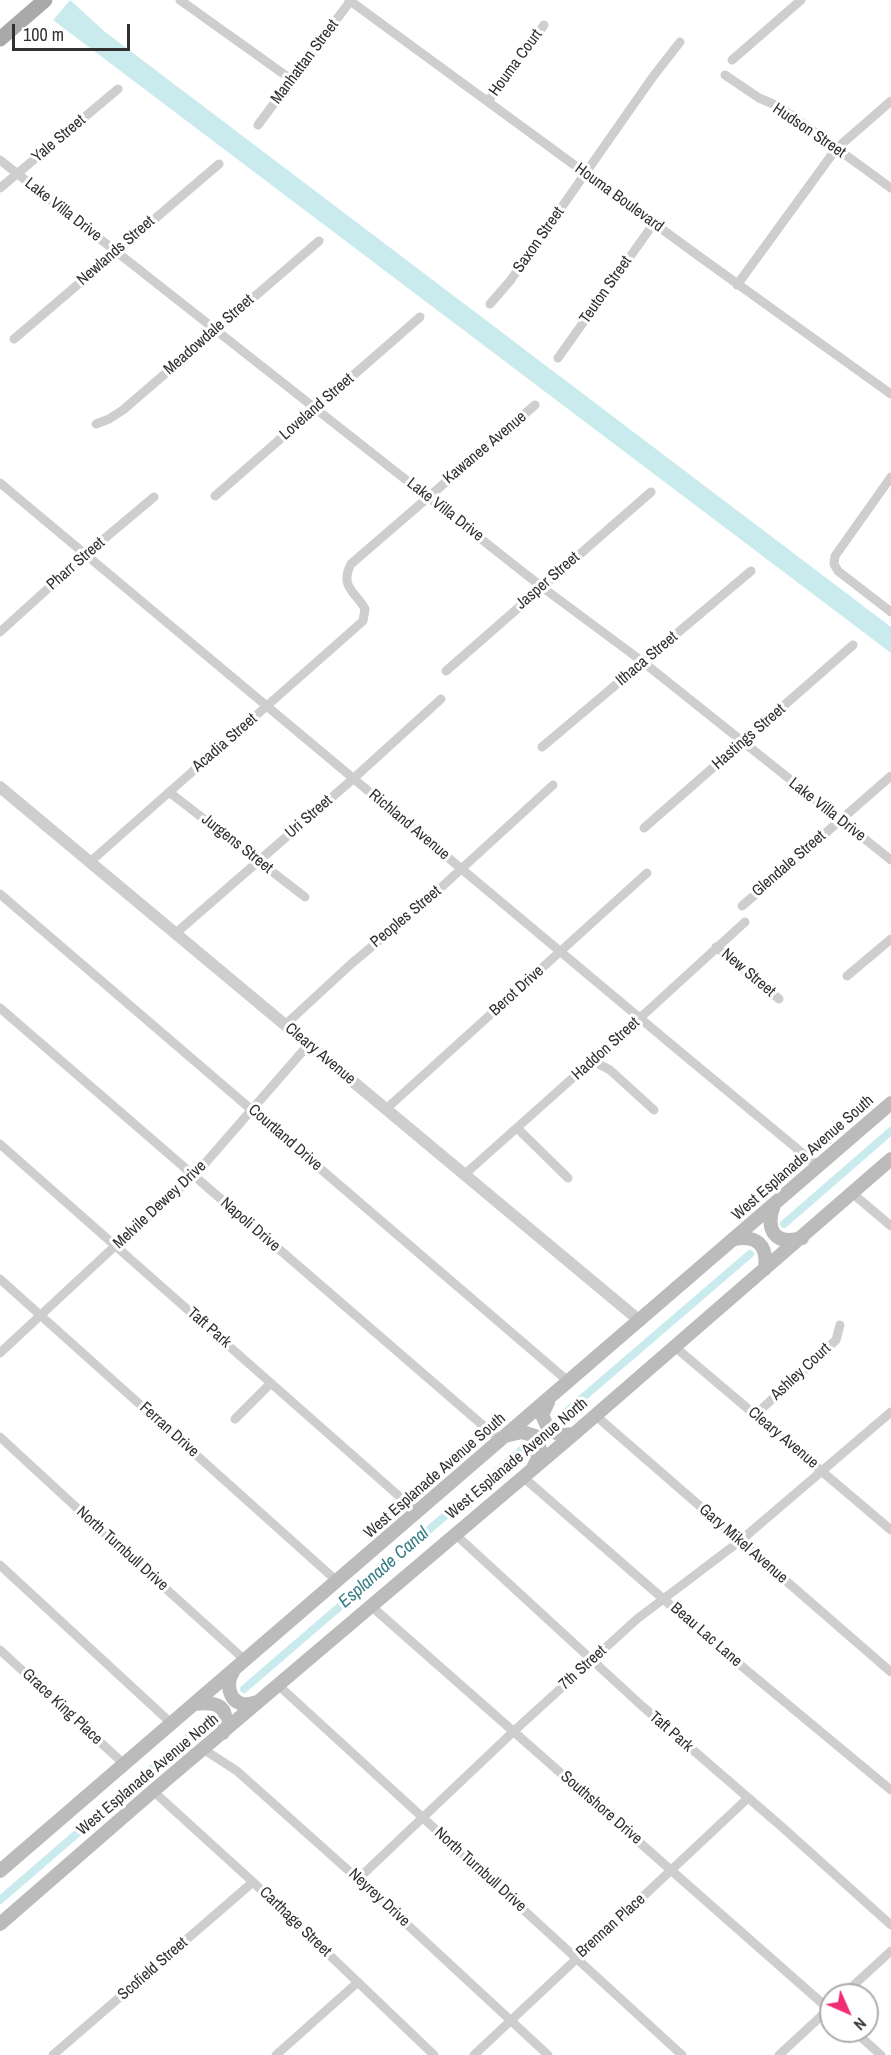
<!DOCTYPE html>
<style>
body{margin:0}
#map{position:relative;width:891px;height:2055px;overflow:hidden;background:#fff;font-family:"Archivo Narrow",sans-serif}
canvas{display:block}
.north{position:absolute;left:819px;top:1983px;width:60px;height:60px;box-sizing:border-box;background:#fff;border:2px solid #adadad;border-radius:50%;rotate:135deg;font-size:16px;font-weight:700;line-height:24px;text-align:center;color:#313131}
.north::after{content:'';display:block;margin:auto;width:21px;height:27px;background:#ee2d75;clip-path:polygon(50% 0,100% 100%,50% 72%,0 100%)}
.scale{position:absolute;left:12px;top:24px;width:118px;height:27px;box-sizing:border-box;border:3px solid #313131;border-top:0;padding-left:8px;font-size:18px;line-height:21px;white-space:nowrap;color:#313131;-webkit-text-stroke:4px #fff;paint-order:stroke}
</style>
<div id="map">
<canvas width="891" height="2055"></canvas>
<div class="north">N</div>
<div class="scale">100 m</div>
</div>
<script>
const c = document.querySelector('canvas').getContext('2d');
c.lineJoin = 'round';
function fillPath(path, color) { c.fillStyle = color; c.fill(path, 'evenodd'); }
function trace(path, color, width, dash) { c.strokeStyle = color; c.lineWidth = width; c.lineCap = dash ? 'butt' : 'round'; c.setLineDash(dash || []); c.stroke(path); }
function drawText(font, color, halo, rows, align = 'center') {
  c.font = font + ' "Archivo Narrow",sans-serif'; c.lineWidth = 6; c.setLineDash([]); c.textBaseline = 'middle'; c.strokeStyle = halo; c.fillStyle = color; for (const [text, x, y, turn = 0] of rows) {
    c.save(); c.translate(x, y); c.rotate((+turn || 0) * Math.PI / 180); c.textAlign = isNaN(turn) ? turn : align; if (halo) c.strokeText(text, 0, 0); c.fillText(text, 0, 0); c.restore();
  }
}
const water = new Path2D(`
 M 70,0 L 104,31 L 891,627 L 891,653 L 53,20 Z`);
const canal = new Path2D(`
 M 784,1224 L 891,1131
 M 559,1418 L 750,1254
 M 244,1689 L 525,1447
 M 0,1900 L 212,1717`);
const minor = new Path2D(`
 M 180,0 L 292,80
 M 349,0 L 700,257 L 891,394
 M 732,60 L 801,0
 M 725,75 L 759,98 L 780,107 L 891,188
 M 488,101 L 544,25
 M 258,125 L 351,0
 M 0,160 L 542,587 L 643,662 L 891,860
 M 0,188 L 118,89
 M 737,285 L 836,149 L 891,101
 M 490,304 L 510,281 L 652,78 L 680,42
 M 14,339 L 219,164
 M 558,358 L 654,223
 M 96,424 L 109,419 L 123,410 L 319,241
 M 891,477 L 835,556 L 834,564 L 838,571 L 891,612
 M 0,483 L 690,1060 L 818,1166
 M 215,496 L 420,317
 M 0,632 L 86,554 L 154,497
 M 446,671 L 651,492
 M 542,747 L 751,571
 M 169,792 L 305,897
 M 644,828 L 853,645
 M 90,862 L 363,621 L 365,609 C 356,592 339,587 351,564 L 535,405
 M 0,894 L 569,1382
 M 742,906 L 891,776
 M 176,933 L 354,778 L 441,699
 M 716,947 L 779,999
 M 847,976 L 891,939
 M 0,1008 L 501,1441
 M 285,1025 L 351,964 L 423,904 L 553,785
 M 593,1061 L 610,1070 L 654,1110
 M 386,1109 L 647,873
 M 517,1128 L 568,1178
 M 0,1144 L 417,1512
 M 465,1174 L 640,1018 L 745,922
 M 852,1193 L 891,1226
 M 0,1279 L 338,1582
 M 675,1347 L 891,1530
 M 0,1353 L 115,1246 L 194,1176 L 309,1044
 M 595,1415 L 891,1672
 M 755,1415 L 836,1340 L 840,1325
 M 235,1419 L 271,1383
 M 0,1437 L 103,1532 L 246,1661
 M 523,1477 L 721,1649 L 891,1790
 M 455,1534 L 642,1706 L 782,1827 L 891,1925
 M 0,1565 L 171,1723
 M 371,1606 L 831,2011
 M 0,1650 L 124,1764
 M 278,1685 L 682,2055
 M 203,1749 L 237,1771 L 358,1879 L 548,2055
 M 153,1791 L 253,1882 L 434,2055
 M 358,1879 L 514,1731 L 637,1619 L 740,1541 L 891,1412
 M 843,1995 L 891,1951
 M 854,2031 L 881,2055
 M 53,2055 L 253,1882
 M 276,2055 L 358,1982
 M 474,2055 L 748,1798
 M 779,2055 L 831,2007`);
const tertiary = new Path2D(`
 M 0,787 L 640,1321`);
const secondary = new Path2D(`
 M 774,1205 C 765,1229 774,1246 802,1238
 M 734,1239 C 757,1235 768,1245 765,1269
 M 548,1402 L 542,1415 L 549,1430 L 561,1435 L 574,1434
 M 509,1435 L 522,1432 L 535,1436 L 541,1452 L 534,1466
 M 233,1672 C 226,1682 228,1701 243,1704 C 248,1705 253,1703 257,1702
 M 194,1704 C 219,1701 231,1707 223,1733
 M 0,1871 L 891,1103
 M 0,1924 L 153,1791 L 574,1434 L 891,1159`);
const primary = new Path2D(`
 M 0,39 L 45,0`);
const streetNames = [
 ["Manhattan Street",305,62,-53],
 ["Houma Court",516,63,-54],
 ["Hudson Street",809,131,34],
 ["Yale Street",59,139,-40],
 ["Houma Boulevard",619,198,36],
 ["Lake Villa Drive",63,210,38],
 ["Saxon Street",539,240,-55],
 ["Newlands Street",116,251,-41],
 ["Teuton Street",606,290,-55],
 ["Meadowdale Street",209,335,-41],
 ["Loveland Street",317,407,-41],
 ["Kawanee Avenue",485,448,-40],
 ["Lake Villa Drive",445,510,38],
 ["Pharr Street",76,564,-41],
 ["Jasper Street",548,581,-41],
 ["Ithaca Street",647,659,-40],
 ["Hastings Street",749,737,-41],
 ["Acadia Street",225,743,-41],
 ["Lake Villa Drive",827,810,38],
 ["Uri Street",309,817,-41],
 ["Richland Avenue",409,825,40],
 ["Jurgens Street",237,844,38],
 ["Glendale Street",789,864,-41],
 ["Peoples Street",406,917,-40],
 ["New Street",748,973,40],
 ["Berot Drive",517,991,-42],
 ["Haddon Street",606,1049,-42],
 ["Cleary Avenue",320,1054,40],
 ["Courtland Drive",285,1138,41],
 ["West Esplanade Avenue South",803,1158,-41],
 ["Melvile Dewey Drive",160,1205,-43],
 ["Napoli Drive",250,1225,41],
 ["Taft Park",209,1328,41],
 ["Ashley Court",801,1372,-43],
 ["Ferran Drive",169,1430,42],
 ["Cleary Avenue",783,1438,40],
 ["West Esplanade Avenue North",517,1459,-40],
 ["West Esplanade Avenue South",435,1476,-41],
 ["Gary Mikel Avenue",743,1544,41],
 ["North Turnbull Drive",122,1549,42],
 ["Beau Lac Lane",706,1635,41],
 ["7th Street",583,1668,-42],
 ["Grace King Place",62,1707,43],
 ["Taft Park",671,1732,41],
 ["West Esplanade Avenue North",148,1775,-40],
 ["Southshore Drive",601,1808,41],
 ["North Turnbull Drive",480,1870,42],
 ["Neyrey Drive",379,1898,43],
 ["Carthage Street",295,1922,44],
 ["Brennan Place",611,1926,-42],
 ["Scofield Street",153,1969,-41]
];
const waterNames = [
 ["Esplanade Canal",384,1568,-41]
];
fillPath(water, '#caebee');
trace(canal, '#caebee', 8);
trace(minor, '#cecece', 9);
trace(tertiary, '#cecece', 12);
trace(secondary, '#bbb', 14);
trace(primary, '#a9a9a9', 15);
drawText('16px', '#313131', '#fff', streetNames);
drawText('italic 18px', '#347d84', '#fff', waterNames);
</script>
